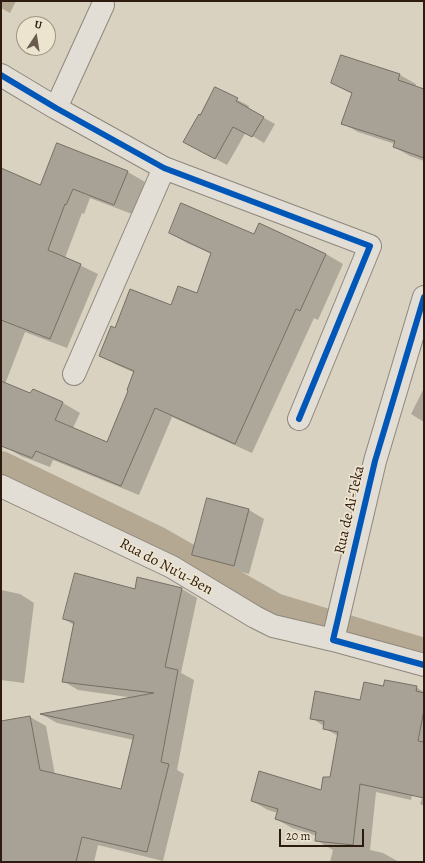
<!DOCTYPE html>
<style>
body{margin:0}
#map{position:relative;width:425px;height:863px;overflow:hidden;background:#d9d2c1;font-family:Alegreya,serif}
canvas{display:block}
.frame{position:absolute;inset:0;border:2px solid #2c1b0e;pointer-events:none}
.north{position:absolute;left:16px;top:16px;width:40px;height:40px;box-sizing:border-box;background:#ede4d0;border:1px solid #a09482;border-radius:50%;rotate:12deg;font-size:11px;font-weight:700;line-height:16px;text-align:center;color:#2c1b0e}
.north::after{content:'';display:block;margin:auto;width:14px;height:18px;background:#695b4d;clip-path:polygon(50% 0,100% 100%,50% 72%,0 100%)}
.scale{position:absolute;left:279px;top:829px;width:85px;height:18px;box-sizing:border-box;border:2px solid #2c1b0e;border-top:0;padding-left:5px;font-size:12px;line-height:14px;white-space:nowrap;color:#2c1b0e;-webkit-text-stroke:3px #ede4d0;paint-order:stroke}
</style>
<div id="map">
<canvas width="425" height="863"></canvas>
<div class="frame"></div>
<div class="north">U</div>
<div class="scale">20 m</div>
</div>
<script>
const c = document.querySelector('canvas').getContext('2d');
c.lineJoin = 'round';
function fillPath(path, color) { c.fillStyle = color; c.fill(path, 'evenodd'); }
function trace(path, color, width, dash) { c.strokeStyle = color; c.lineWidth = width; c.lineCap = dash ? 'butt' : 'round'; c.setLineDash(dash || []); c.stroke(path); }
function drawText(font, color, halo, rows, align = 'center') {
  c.font = font + ' Alegreya,serif'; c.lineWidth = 3.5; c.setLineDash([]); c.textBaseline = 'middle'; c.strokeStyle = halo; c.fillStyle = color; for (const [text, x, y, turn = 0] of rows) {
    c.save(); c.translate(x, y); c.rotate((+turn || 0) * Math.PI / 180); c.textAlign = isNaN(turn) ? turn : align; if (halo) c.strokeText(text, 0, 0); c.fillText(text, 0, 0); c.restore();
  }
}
const water = new Path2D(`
 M 1,1 L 16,1 L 10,13 L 1,8 Z`);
const shadow = new Path2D(`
 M 341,56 L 400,75 L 416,84 L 415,87 L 424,90 L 424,161 L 410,156 L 394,147 L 395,144 L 358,132 L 342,123 L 353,94 L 332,83 Z
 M 215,88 L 249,106 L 248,109 L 275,124 L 264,143 L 246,132 L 227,165 L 196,148 L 201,116 Z
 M 57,144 L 128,172 L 145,182 L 132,214 L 90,198 L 84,214 L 82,213 L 65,258 L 98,274 L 67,348 L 25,332 L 5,384 L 31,394 L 33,390 L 63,403 L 80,413 L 73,428 L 108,443 L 130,390 L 135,373 L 117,365 L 100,356 L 115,329 L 197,294 L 212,254 L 187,243 L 170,233 L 255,235 L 260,224 L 326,254 L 343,264 L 318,320 L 314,318 L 252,453 L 172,417 L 139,495 L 53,460 L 50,467 L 21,456 L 4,446 L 1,423 L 1,169 L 40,186 Z
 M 424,388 L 424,422 L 411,414 Z
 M 207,499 L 249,510 L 264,519 L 249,574 L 209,563 L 193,554 Z
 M 182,589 L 197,598 L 181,673 L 194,680 L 177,770 L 184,774 L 163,861 L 98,845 L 94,862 L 1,862 L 1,742 L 30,717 L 46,726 L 55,775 L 122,790 L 134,740 L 57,723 L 43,715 L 135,698 L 78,690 L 63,681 L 74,625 L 64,619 L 136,590 Z
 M 1,590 L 20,594 L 34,603 L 24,683 L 1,680 Z
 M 416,687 L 424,692 L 424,737 L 411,800 L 376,792 L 370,850 L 383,853 L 399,862 L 330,862 L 333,850 L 316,840 L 317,836 L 292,828 L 276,819 L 278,813 L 268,810 L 252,801 L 322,791 L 331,778 L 338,736 L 324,728 L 324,726 L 311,718 L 361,701 L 384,688 Z
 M 424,793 L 424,806 L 420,804 Z`);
const canal = new Path2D(`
 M 1,466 L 157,541 L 275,608 L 424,653`);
const building = new Path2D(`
 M 341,55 L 400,74 L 398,80 L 424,89 L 424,158 L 393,147 L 395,141 L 341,124 L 352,93 L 331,83 Z
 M 215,87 L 238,98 L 236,101 L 264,117 L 252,137 L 233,127 L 215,159 L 183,142 L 199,114 L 200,115 Z
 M 57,143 L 128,171 L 114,205 L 73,189 L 66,205 L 65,204 L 48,250 L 81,264 L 50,339 L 1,320 L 1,168 L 40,185 Z
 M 181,203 L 254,234 L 259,223 L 326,254 L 300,311 L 296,309 L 235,444 L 155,408 L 121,486 L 36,451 L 32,458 L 1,446 L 1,381 L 30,393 L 33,389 L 63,402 L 55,420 L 107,442 L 128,391 L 127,390 L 134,371 L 99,356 L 111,326 L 115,328 L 130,289 L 171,305 L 178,286 L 197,293 L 211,253 L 169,233 Z
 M 207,498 L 249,509 L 234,566 L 192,555 Z
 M 75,573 L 135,589 L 137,577 L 182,588 L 165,667 L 178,670 L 161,762 L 169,764 L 147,852 L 82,837 L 76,862 L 1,862 L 1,721 L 30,716 L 40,770 L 121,789 L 134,735 L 40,714 L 154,693 L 62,682 L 74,622 L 63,619 Z
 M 385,680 L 417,686 L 416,691 L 424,693 L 424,710 L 418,741 L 424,742 L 424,798 L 360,784 L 353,845 L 315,841 L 316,832 L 275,819 L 278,809 L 251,801 L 259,771 L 321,790 L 323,777 L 330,777 L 338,732 L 323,729 L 324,721 L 310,719 L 315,691 L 360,700 L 364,682 L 383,686 Z`);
const minor = new Path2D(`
 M 1,75 L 56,108 L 164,168 L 370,246 L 299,419
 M 56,108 L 103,5
 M 424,297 L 375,461 L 333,640 L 424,665
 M 74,374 L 164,168
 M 1,486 L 172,567 L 255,617 L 273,626 L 333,640`);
const cycleway = new Path2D(`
 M 1,75 L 56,108 L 164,168 L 370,246 L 299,419
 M 424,297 L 375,461 L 333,640 L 424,665`);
const streetNames = [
 ["Rua de Ai-Teka",350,510,-77],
 ["Rua do Nu'u-Ben",166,567,28]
];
fillPath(water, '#b5a892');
fillPath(shadow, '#0003');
trace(canal, '#b5a892', 30);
fillPath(building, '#a8a296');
trace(building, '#746e64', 1);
trace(minor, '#8d877c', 24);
trace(minor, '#e2ded5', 22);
trace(cycleway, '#0057b8', 6);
drawText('15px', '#2c1b0e', '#ede4d0', streetNames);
</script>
